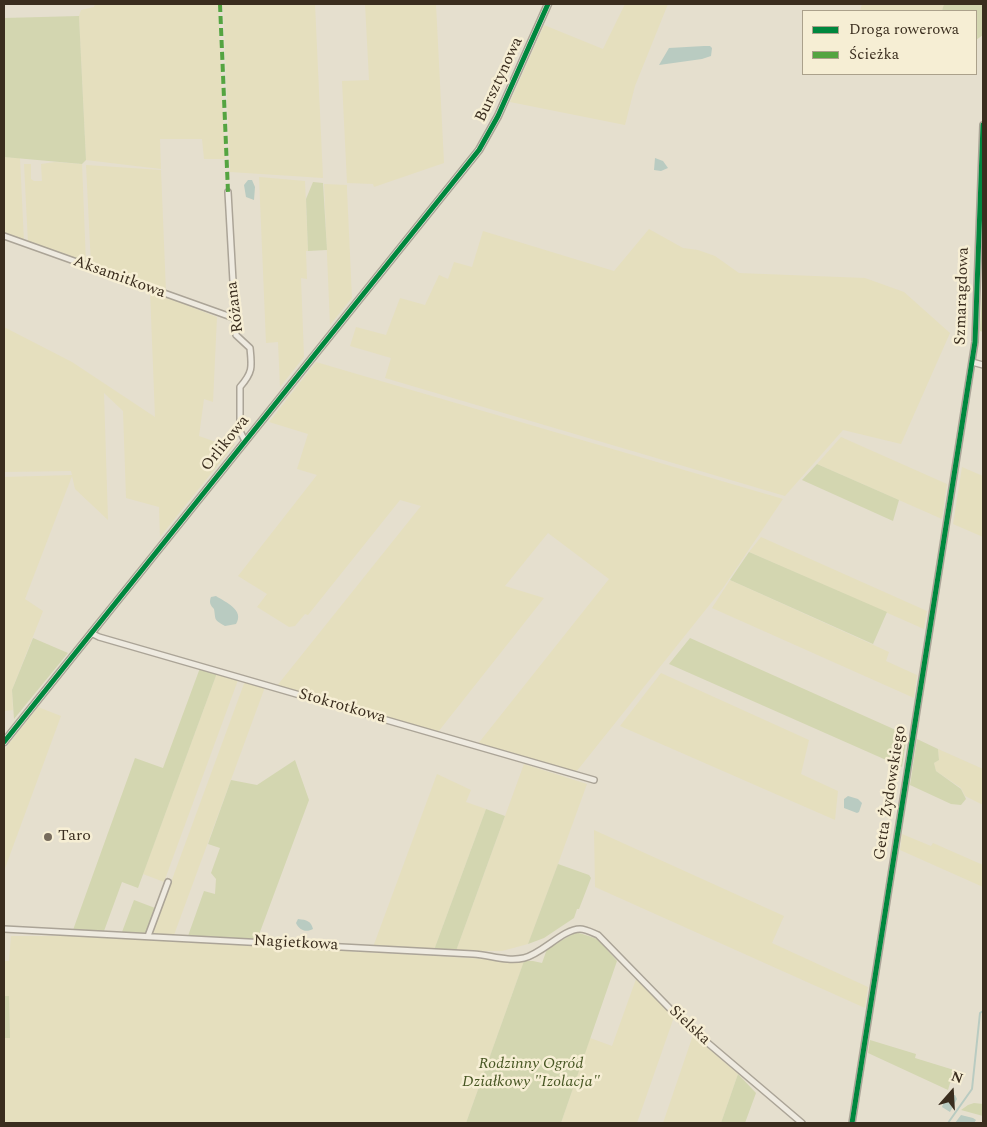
<!DOCTYPE html>
<meta charset="utf-8">
<style>
body{margin:0}
#map{position:relative;width:987px;height:1127px;overflow:hidden;background:#e5dfce;font-family:Spectral,serif}
canvas{display:block}
.frame{position:absolute;inset:0;border:5px solid #3a2d1e;pointer-events:none}
.legend{position:absolute;left:802px;top:10px;width:175px;height:65px;box-sizing:border-box;background:#f6eed4;border:1px solid #aba18b;margin:0;padding:6px 9px;list-style:none;font-size:15px;color:#3a2d1e}
.legend li{display:flex;align-items:center;gap:10px;height:25px}
.legend b{width:25px;border:1px solid #aba18b}
.north{position:absolute;left:927px;top:1067px;width:50px;height:50px;-webkit-text-stroke:4px #f6eed4;paint-order:stroke;rotate:19deg;font-size:14px;font-weight:700;line-height:20px;text-align:center;color:#3a2d1e}
.north::after{content:'';display:block;margin:auto;width:18px;height:22px;background:#3a2d1e;clip-path:polygon(50% 0,100% 100%,50% 72%,0 100%)}
</style>
<div id="map">
<canvas width="987" height="1127"></canvas>
<div class="frame"></div>
<ul class="legend">
<li><b style="height:6px;background:#00873e"></b>Droga rowerowa</li>
<li><b style="height:6px;background:#54a441"></b>Ścieżka</li>
</ul>
<div class="north">N</div>
</div>
<script>
const c = document.querySelector('canvas').getContext('2d');
c.lineJoin = 'round';
function fillPath(path, color) { c.fillStyle = color; c.fill(path, 'evenodd'); }
function trace(path, color, width, dash) { c.strokeStyle = color; c.lineWidth = width; c.lineCap = dash ? 'butt' : 'round'; c.setLineDash(dash || []); c.stroke(path); }
function drawText(font, color, halo, rows, align = 'center') {
  c.font = font + ' Spectral,serif'; c.lineWidth = 5; c.setLineDash([]); c.textBaseline = 'middle'; c.strokeStyle = halo; c.fillStyle = color; for (const [text, x, y, turn = 0] of rows) {
    c.save(); c.translate(x, y); c.rotate((+turn || 0) * Math.PI / 180); c.textAlign = isNaN(turn) ? turn : align; if (halo) c.strokeText(text, 0, 0); c.fillText(text, 0, 0); c.restore();
  }
}
const farmland = new Path2D(`
 M 95,4 L 218,4 L 225,159 L 204,159 L 202,139 L 160,139 L 161,169 L 86,160 L 79,16 L 81,10 L 94,7 Z
 M 223,4 L 315,4 L 323,178 L 230,172 Z
 M 365,4 L 436,4 L 444,163 L 374,187 L 373,184 L 347,183 L 342,81 L 369,80 Z
 M 625,4 L 668,4 L 635,86 L 625,125 L 510,102 L 544,25 L 603,49 Z
 M 862,4 L 944,4 L 942,11 L 860,11 Z
 M 4,157 L 20,158 L 24,242 L 4,234 Z
 M 55,162 L 82,164 L 86,264 L 28,243 L 24,164 L 31,164 L 31,179 L 34,181 L 42,181 L 41,164 Z
 M 86,165 L 161,170 L 166,292 L 91,265 Z
 M 259,177 L 305,181 L 308,251 L 306,251 L 307,279 L 301,278 L 304,357 L 280,387 L 278,342 L 266,343 Z
 M 324,184 L 347,185 L 347,190 L 352,298 L 330,325 Z
 M 649,229 L 683,248 L 698,250 L 715,256 L 739,273 L 865,278 L 904,292 L 950,333 L 901,444 L 843,430 L 785,496 L 385,378 L 391,358 L 350,346 L 356,327 L 386,335 L 400,298 L 425,305 L 439,275 L 448,279 L 454,262 L 472,267 L 483,231 L 614,271 Z
 M 150,291 L 217,317 L 213,402 L 204,399 L 199,436 L 216,442 L 235,444 L 160,537 L 159,507 L 126,498 L 123,411 L 104,393 L 108,520 L 75,489 L 72,476 L 25,599 L 43,611 L 12,690 L 13,710 L 4,711 L 4,477 L 72,475 L 71,471 L 4,472 L 4,327 L 72,362 L 155,417 Z
 M 316,362 L 783,499 L 723,588 L 576,772 L 477,745 L 609,579 L 548,533 L 505,586 L 544,598 L 438,732 L 433,732 L 276,687 L 421,506 L 400,500 L 308,615 L 305,614 L 295,626 L 289,627 L 257,607 L 267,594 L 238,576 L 317,475 L 297,469 L 308,434 L 269,422 Z
 M 841,437 L 947,484 L 942,519 L 817,464 Z
 M 962,467 L 983,476 L 983,537 L 953,524 Z
 M 761,537 L 927,611 L 924,629 L 749,552 Z
 M 730,580 L 889,652 L 886,661 L 917,675 L 914,698 L 712,608 Z
 M 217,673 L 238,680 L 164,882 L 143,874 Z
 M 661,673 L 809,740 L 801,774 L 838,791 L 835,820 L 620,726 Z
 M 245,681 L 265,687 L 174,935 L 152,934 Z
 M 38,707 L 61,716 L 4,871 L 4,750 Z
 M 938,749 L 983,769 L 983,805 L 965,796 L 961,788 L 936,771 L 934,763 L 939,760 Z
 M 524,764 L 587,784 L 558,864 L 528,944 L 502,951 L 456,951 Z
 M 437,774 L 471,790 L 466,802 L 486,809 L 434,950 L 373,947 Z
 M 594,830 L 784,916 L 772,943 L 868,987 L 865,1008 L 595,887 Z
 M 902,834 L 931,846 L 933,843 L 983,865 L 983,887 L 900,850 Z
 M 11,936 L 79,936 L 524,961 L 466,1123 L 4,1123 L 4,1038 L 10,1038 L 9,996 L 4,996 L 4,961 L 9,961 Z
 M 636,979 L 674,1017 L 637,1123 L 561,1123 L 590,1038 L 612,1046 Z
 M 693,1035 L 738,1074 L 721,1123 L 663,1123 Z`);
const green = new Path2D(`
 M 944,4 L 983,4 L 983,35 L 976,40 L 976,11 L 942,11 Z
 M 79,16 L 86,160 L 82,164 L 4,157 L 4,18 Z
 M 313,182 L 323,183 L 327,250 L 308,251 L 306,199 Z
 M 982,292 L 983,292 L 983,332 L 980,331 Z
 M 817,464 L 899,500 L 893,521 L 802,480 Z
 M 749,552 L 887,612 L 873,644 L 730,580 Z
 M 33,638 L 68,653 L 14,719 L 12,690 Z
 M 690,638 L 907,735 L 902,767 L 669,664 Z
 M 200,668 L 217,673 L 138,888 L 122,882 L 104,931 L 73,930 L 135,758 L 163,768 Z
 M 917,739 L 938,749 L 939,760 L 934,763 L 936,771 L 961,789 L 966,799 L 961,805 L 951,804 L 910,785 Z
 M 295,760 L 309,800 L 257,940 L 188,936 L 204,891 L 215,894 L 216,879 L 211,873 L 220,848 L 208,844 L 231,780 L 257,785 Z
 M 486,809 L 505,816 L 456,951 L 434,950 Z
 M 558,864 L 589,875 L 591,878 L 579,909 L 577,909 L 574,918 L 544,938 L 528,944 Z
 M 134,900 L 155,908 L 145,934 L 122,932 Z
 M 576,932 L 598,939 L 617,961 L 561,1123 L 466,1123 L 524,961 L 533,961 L 542,963 L 547,949 Z
 M 4,996 L 9,996 L 10,1038 L 4,1038 Z
 M 870,1040 L 916,1054 L 915,1058 L 954,1070 L 948,1090 L 868,1053 Z
 M 738,1074 L 756,1093 L 745,1123 L 721,1123 Z
 M 974,1103 L 983,1104 L 983,1116 L 961,1110 L 968,1105 Z`);
const water = new Path2D(`
 M 704,46 L 710,46 L 712,48 L 711,56 L 702,59 L 659,65 L 669,48 Z
 M 655,158 L 663,161 L 668,168 L 661,171 L 654,170 Z
 M 248,180 L 252,180 L 255,187 L 254,200 L 246,197 L 244,185 Z
 M 216,596 C 225,602 245,610 236,624 L 225,626 C 213,619 216,620 214,609 C 210,605 209,602 211,597 Z
 M 848,796 L 858,799 L 862,803 L 859,812 L 857,813 L 844,808 L 844,799 Z
 M 298,919 C 307,920 311,921 313,929 C 306,933 299,930 296,923 Z
 M 949,1094 L 955,1095 L 957,1099 L 950,1112 L 942,1107 L 945,1098 Z
 M 961,1115 L 973,1118 L 976,1120 L 974,1123 L 955,1123 Z`);
const stream = new Path2D(`
 M 948,1123 L 972,1089 L 980,1013 L 983,1011`);
const minor = new Path2D(`
 M 228,192 L 236,335 L 250,348 C 252,367 253,372 240,387 L 240,431 L 245,441
 M 4,236 L 234,318
 M 972,362 L 983,365
 M 91,633 L 99,637 L 594,780
 M 4,929 L 473,954 C 490,955 507,962 524,958 C 542,954 563,929 580,929 C 586,929 593,933 598,935 L 682,1021 L 802,1123
 M 148,936 L 168,882
 M 852,1123 L 975,342 L 983,125`);
const tertiary = new Path2D(`
 M 4,742 L 479,150 L 498,116 L 548,4`);
const quiet = new Path2D(`
 M 220,4 L 228,192`);
const cycleway = new Path2D(`
 M 4,742 L 479,150 L 498,116 L 548,4
 M 852,1123 L 975,342 L 983,125`);
const markers = [
 [48,837,5,"#766b5c"]
];
const streetNames = [
 ["Bursztynowa",500,80,-65],
 ["Aksamitkowa",119,278,20],
 ["Szmaragdowa",963,296,-88],
 ["Różana",236,307,-97],
 ["Orlikowa",226,444,-51],
 ["Stokrotkowa",342,707,16],
 ["Getta Żydowskiego",891,793,-81],
 ["Nagietkowa",296,944,3],
 ["Sielska",689,1026,43]
];
const poiNames = [
 ["Taro",58,837]
];
const parkNames = [
 ["Rodzinny Ogród",531,1065],
 ["Działkowy \"Izolacja\"",531,1083]
];
fillPath(farmland, '#e5dfbe');
fillPath(green, '#d3d6b0');
fillPath(water, '#b9cbc1');
trace(stream, '#b9cbc1', 2);
trace(minor, '#aba497', 8);
trace(tertiary, '#aba497', 9);
trace(minor, '#eeeae0', 5);
trace(tertiary, '#eeeae0', 6);
trace(quiet, '#54a441', 4, [8, 4]);
trace(cycleway, '#00873e', 5);
for (const [x, y, r, color] of markers) { const dot = new Path2D(); dot.arc(x, y, r, 0, 2 * Math.PI); c.fillStyle = color; c.fill(dot); trace(dot, '#f6eed4', 2); }
drawText('16px', '#3a2d1e', '#f6eed4', streetNames);
drawText('16px', '#3a2d1e', '#f6eed4', poiNames, 'left');
drawText('italic 16px', '#485724', '#f6eed4', parkNames);
</script>
